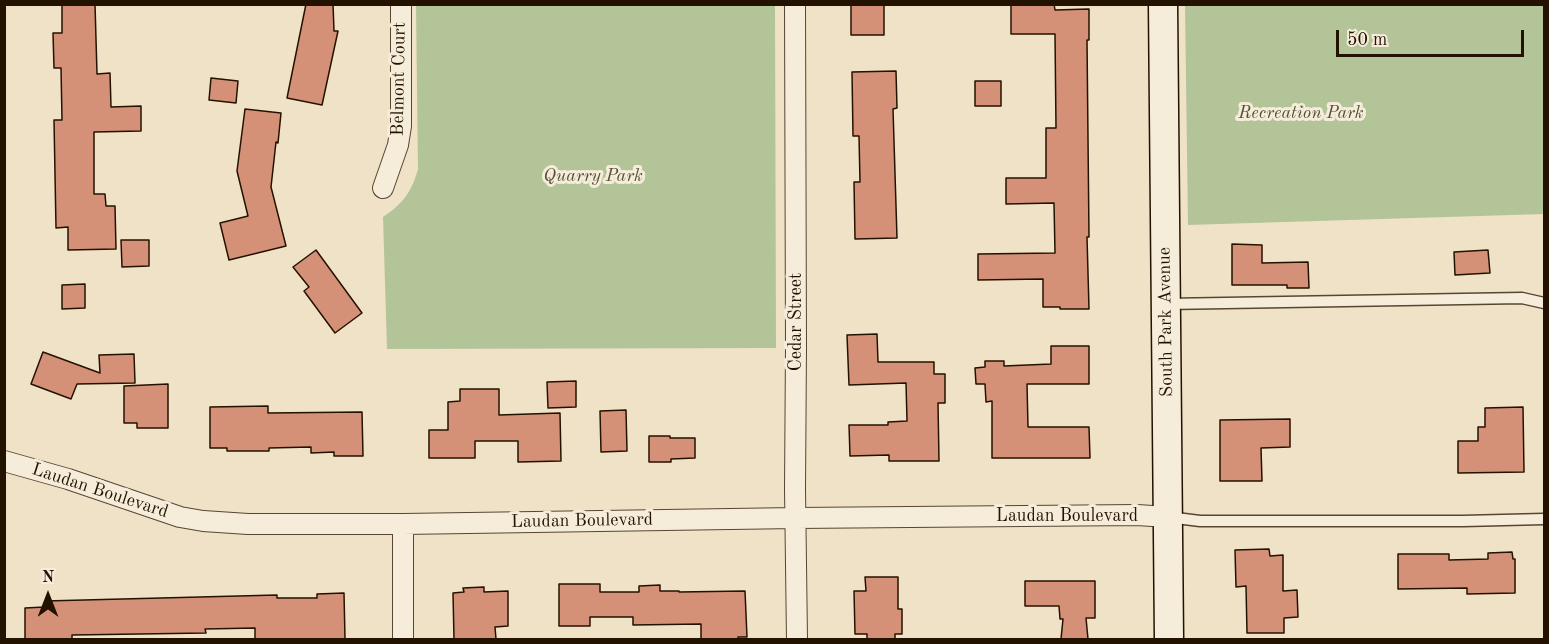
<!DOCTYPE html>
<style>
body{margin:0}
#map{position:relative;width:1549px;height:644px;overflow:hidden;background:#f0e2c6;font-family:"Old Standard TT",serif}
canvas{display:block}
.frame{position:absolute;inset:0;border:6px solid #241200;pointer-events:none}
.north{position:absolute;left:18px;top:566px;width:60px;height:60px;-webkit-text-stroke:4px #f5ecda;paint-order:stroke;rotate:0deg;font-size:16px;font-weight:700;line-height:24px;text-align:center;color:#241200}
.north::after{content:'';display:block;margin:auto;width:21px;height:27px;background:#241200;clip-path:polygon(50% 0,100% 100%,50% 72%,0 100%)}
.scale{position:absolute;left:1336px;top:30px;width:188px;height:27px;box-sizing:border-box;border:3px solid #241200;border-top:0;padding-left:8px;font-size:18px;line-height:21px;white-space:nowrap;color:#241200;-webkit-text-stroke:4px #f5ecda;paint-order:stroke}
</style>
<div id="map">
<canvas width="1549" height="644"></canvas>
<div class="frame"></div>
<div class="north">N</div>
<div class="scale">50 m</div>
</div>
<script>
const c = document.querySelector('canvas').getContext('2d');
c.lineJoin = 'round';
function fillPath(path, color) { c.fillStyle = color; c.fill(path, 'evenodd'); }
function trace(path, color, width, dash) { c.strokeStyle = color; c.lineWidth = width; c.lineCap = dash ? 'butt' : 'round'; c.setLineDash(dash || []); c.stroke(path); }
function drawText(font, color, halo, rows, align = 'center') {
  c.font = font + ' "Old Standard TT",serif'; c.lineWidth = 6; c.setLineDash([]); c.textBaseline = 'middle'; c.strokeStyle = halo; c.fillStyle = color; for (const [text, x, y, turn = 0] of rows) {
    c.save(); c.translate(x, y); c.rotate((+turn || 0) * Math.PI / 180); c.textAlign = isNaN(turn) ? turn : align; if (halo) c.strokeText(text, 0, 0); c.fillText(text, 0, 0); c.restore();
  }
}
const green = new Path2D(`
 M 416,5 L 775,5 L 776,348 L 387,349 L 383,217 C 403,204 412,191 418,169 Z
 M 1185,5 L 1544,5 L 1544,214 L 1188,225 Z`);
const building = new Path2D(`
 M 62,4 L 95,4 L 97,74 L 110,73 L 111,107 L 141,106 L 141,131 L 94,132 L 94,194 L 105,194 L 106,206 L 115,206 L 116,249 L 68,250 L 68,227 L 56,228 L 54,120 L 62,120 L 61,68 L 54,68 L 53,33 L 62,33 Z
 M 306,4 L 333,4 L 334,31 L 338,31 L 322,105 L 287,98 Z
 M 851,4 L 884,4 L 884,35 L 851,35 Z
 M 1011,4 L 1054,4 L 1055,10 L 1089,9 L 1089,40 L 1087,40 L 1089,237 L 1087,237 L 1089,309 L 1060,309 L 1060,307 L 1043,307 L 1043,279 L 978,280 L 978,254 L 1055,253 L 1054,203 L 1006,204 L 1006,178 L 1046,178 L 1046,128 L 1056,128 L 1055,34 L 1011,34 Z
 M 896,71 L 897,108 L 893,109 L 897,238 L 855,239 L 854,182 L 860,182 L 859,136 L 853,136 L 852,72 Z
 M 211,78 L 238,81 L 236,103 L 209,100 Z
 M 975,81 L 1001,81 L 1001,106 L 975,106 Z
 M 245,109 L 281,113 L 278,143 L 276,142 L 271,187 L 286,246 L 229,260 L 220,223 L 248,216 L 237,171 Z
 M 121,240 L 149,240 L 149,266 L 122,267 Z
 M 1232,244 L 1262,245 L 1262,263 L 1308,262 L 1309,288 L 1287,288 L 1287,285 L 1232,285 Z
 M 316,250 L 362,313 L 335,333 L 304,291 L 309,287 L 293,267 Z
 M 1488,250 L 1490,273 L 1455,275 L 1454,252 Z
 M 85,284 L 85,308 L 62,309 L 62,285 Z
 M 877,334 L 878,362 L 934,362 L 934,374 L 945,374 L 945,403 L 938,403 L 939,461 L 889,461 L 889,455 L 850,456 L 849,425 L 888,425 L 888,422 L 907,421 L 906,383 L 849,385 L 847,335 Z
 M 1051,346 L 1089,346 L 1089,384 L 1027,384 L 1028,427 L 1089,427 L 1090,458 L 992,458 L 992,401 L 986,402 L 985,384 L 976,384 L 975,368 L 985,367 L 985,361 L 1004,361 L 1004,366 L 1051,364 Z
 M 43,352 L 100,373 L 99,355 L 134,354 L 135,383 L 77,384 L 71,399 L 31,384 Z
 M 576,381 L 576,407 L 548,408 L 547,382 Z
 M 168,384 L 168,428 L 137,428 L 137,423 L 124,423 L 124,386 Z
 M 460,389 L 499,389 L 499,415 L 560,413 L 561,461 L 518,462 L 518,441 L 475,441 L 475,458 L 429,458 L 429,430 L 448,430 L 448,402 L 460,401 Z
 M 268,406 L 268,413 L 362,412 L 363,456 L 334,456 L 334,452 L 311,453 L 311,447 L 269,448 L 269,451 L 227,451 L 227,448 L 210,448 L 210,407 Z
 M 1523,407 L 1524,472 L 1458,473 L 1458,441 L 1478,441 L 1478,427 L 1485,427 L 1485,408 Z
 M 626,410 L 627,451 L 601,452 L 600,411 Z
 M 1290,419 L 1290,447 L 1261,448 L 1262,481 L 1220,481 L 1220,420 Z
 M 649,436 L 670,436 L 670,438 L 695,438 L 695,458 L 671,459 L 671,462 L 649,462 Z
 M 1269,549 L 1270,556 L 1283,555 L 1283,591 L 1297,590 L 1298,617 L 1284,618 L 1284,633 L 1247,633 L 1246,586 L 1236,587 L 1235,550 Z
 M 1512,552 L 1513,559 L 1515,559 L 1515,593 L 1467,594 L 1467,588 L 1398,589 L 1398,554 L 1449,554 L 1449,560 L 1488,559 L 1488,553 Z
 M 865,577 L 898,577 L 898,609 L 902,609 L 902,634 L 895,634 L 895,639 L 867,639 L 867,634 L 855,634 L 854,591 L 866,591 Z
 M 1025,581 L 1095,581 L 1095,618 L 1086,618 L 1088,639 L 1061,639 L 1063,619 L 1060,619 L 1059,606 L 1025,606 Z
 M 559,584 L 600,584 L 600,592 L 639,592 L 639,586 L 660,585 L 660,591 L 679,591 L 679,592 L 745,591 L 747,637 L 738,637 L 738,639 L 701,639 L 701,624 L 633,625 L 633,617 L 590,617 L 590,626 L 559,626 Z
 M 484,587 L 484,592 L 508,591 L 508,626 L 495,627 L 496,639 L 454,639 L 453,593 L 464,592 L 463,588 Z
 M 344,593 L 345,639 L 255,639 L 255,628 L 205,629 L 206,633 L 72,635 L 72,639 L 25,639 L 25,608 L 45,607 L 45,601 L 277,595 L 277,598 L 317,598 L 317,594 Z`);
const service = new Path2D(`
 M 1166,304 L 1522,298 L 1544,303
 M 1168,517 L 1200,521 L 1463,521 L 1544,519`);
const minor = new Path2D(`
 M 795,4 L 796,347 L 795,489 L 797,640
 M 383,188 L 398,145 L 401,126 L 401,4
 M 4,461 L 68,479 L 180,517 L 203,521 L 248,524 L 403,524 L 796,518 L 1137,515 L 1168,517
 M 403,524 L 403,640`);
const secondary = new Path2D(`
 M 1163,4 L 1169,640`);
const streetNames = [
 ["Belmont Court",399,79,-89],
 ["Cedar Street",796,322,-90],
 ["South Park Avenue",1166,322,-91],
 ["Laudan Boulevard",100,491,18],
 ["Laudan Boulevard",1067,516],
 ["Laudan Boulevard",582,521,-1]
];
const parkNames = [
 ["Recreation Park",1301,113],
 ["Quarry Park",593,176]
];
fillPath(green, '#b4c499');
fillPath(building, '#d49178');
trace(building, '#241200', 1.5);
trace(service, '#574632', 13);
trace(minor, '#574632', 22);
trace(secondary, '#241200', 31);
trace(service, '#f5ecda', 10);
trace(minor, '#f5ecda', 20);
trace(secondary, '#f5ecda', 28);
drawText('18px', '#241200', '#f5ecda', streetNames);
drawText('italic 18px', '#565036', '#f5ecda', parkNames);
</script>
